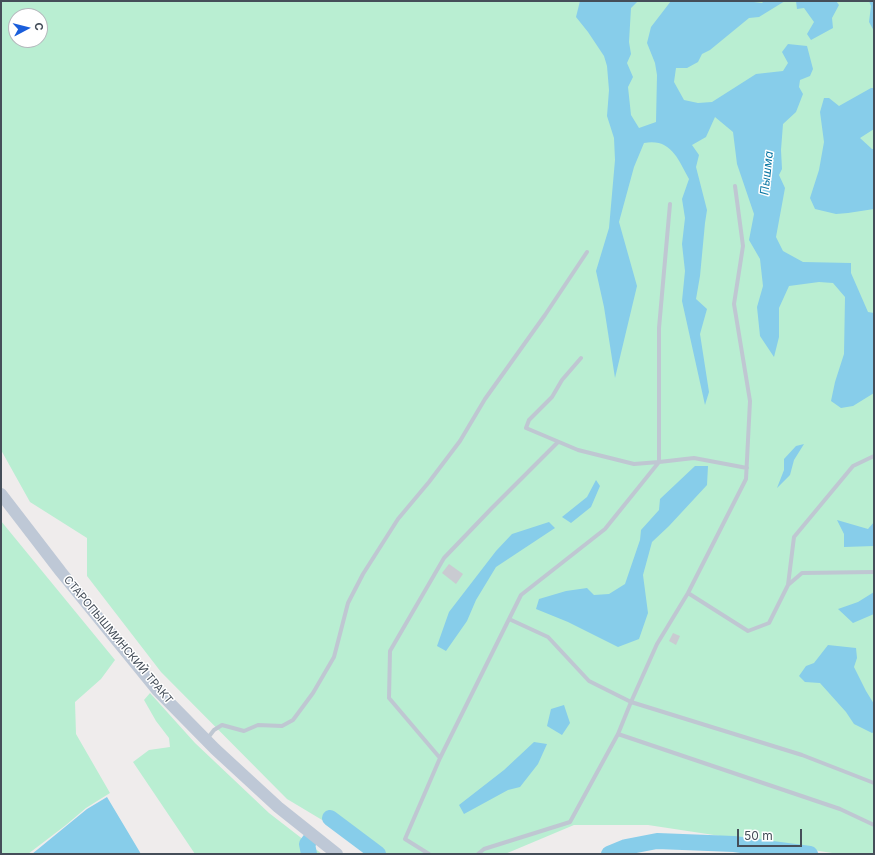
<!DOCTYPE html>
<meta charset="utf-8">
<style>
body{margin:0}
#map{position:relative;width:875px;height:855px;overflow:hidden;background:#efecec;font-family:Inter,sans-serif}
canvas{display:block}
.frame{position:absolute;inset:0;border:2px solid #454e59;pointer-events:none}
.north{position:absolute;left:8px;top:8px;width:40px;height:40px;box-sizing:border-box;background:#fff;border:1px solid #b5b8bd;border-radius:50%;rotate:83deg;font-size:11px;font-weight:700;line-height:16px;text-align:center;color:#454e59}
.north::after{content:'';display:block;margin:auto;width:14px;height:18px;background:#1a5edb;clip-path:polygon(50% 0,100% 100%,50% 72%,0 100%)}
.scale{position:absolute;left:737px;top:829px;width:65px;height:18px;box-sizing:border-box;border:2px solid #454e59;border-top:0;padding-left:5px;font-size:12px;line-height:14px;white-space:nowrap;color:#454e59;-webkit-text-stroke:3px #fff;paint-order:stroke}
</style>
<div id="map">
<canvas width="875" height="855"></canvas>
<div class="frame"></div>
<div class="north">С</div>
<div class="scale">50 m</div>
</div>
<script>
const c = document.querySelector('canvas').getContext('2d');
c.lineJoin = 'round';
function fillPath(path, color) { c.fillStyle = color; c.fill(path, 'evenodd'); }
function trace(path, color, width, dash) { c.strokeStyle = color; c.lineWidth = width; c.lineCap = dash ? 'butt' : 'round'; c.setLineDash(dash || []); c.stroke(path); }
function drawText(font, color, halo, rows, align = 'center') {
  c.font = font + ' Inter,sans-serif'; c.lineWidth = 3; c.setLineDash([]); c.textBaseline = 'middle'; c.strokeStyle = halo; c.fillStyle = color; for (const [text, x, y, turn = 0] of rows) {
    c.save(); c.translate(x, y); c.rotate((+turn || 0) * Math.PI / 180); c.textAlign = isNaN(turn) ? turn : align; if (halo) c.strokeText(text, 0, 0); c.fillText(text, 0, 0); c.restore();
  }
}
const green = new Path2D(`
 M 1,1 L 874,1 L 874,854 L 839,854 L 648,825 L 574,825 L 505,854 L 379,854 L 287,799 L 161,672 L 87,576 L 87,538 L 30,502 L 1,450 ZM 16,16 L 40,16 L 40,40 L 16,40 Z
 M 1,521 L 115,660 L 101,679 L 75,702 L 76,734 L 110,793 L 86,808 L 66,825 L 28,854 L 1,854 Z
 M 150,693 L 195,743 L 269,813 L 322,854 L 195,854 L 133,762 L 149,750 L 170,747 L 169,738 L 156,721 L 144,700 Z`);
const water = new Path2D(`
 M 580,1 L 638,1 L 631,8 L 629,42 L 631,54 L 627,63 L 633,77 L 628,87 L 631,115 L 639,128 L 656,122 L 657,75 L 655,63 L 647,43 L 651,27 L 671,1 L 754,1 L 754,2 L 762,3 L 764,1 L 785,1 L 759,17 L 749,18 L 710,50 L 702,54 L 698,62 L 687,68 L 676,68 L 674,82 L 684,100 L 698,103 L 712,102 L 756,74 L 783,71 L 788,63 L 782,52 L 788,44 L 807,46 L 813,69 L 810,76 L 800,80 L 799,87 L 803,94 L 796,112 L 783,124 L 781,150 L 782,169 L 779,175 L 785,188 L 776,237 L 783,251 L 803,262 L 851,263 L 851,273 L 868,312 L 874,313 L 874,393 L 853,406 L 841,408 L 831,401 L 835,382 L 844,354 L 845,297 L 833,283 L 819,282 L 789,286 L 779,308 L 779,337 L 774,357 L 760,336 L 757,307 L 763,286 L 760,259 L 749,240 L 754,214 L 737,164 L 733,132 L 715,117 L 706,137 L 692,145 L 699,155 L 696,167 L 707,210 L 705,223 L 700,276 L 696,299 L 707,309 L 700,334 L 709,392 L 705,405 L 682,301 L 685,271 L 682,244 L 685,218 L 682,199 L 689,179 C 678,159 671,138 644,143 L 634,167 L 619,222 L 637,286 L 615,378 L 604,307 L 596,271 L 609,228 L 615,160 L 614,138 L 607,116 L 609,90 L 607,66 L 604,56 L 588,32 L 576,17 Z
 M 796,1 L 836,1 L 839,5 L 832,18 L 833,28 L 811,40 L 807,34 L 814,22 L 804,8 L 797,9 Z
 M 869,1 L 874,1 L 874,31 L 869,22 L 871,6 Z
 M 871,88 L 874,88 L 874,129 L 860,138 L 872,149 L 874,149 L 874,209 L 848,213 L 836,214 L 815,209 L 810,198 L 819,170 L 824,142 L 820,112 L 824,98 L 829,98 L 839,106 Z
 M 804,444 L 794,460 L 790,475 L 777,488 L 784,470 L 784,459 L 796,446 Z
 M 695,466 L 708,466 L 707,485 L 669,526 L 652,542 L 643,575 L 648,613 L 639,639 L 618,647 L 568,622 L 536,609 L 539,599 L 566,591 L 587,588 L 594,595 L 609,594 L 625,584 L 640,540 L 641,530 L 659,510 L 660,499 Z
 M 596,480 L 600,486 L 591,507 L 571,523 L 562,517 L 587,497 Z
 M 837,520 L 868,529 L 874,522 L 874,546 L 844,547 L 844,534 Z
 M 549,522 L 555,528 L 496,567 L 476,600 L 467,621 L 446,651 L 437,646 L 449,612 L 496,551 L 512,534 Z
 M 874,592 L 874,614 L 853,623 L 838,609 L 858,602 Z
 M 828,645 L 856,648 L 857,658 L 854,667 L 866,691 L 874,704 L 874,732 L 872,733 L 854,724 L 846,712 L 820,683 L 805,682 L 799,676 L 806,666 L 814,663 Z
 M 564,705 L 570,723 L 562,735 L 547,726 L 551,709 Z
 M 534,742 L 547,744 L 538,764 L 520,787 L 508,790 L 464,814 L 459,805 L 504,770 Z
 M 107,797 L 141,854 L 32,854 L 87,809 Z`);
const river = new Path2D(`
 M 330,818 L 378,854
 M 309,854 L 307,844 L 310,840
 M 609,854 L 626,847 L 657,841 L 734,844 L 810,854`);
const building = new Path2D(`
 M 449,564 L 463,574 L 456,584 L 442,573 Z
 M 673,633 L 680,636 L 676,645 L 669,641 Z`);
const lane = new Path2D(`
 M 581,358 L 562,380 L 552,397 L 529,420 L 526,428 L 578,450 L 634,464 L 659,462 L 694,458 L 747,468
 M 788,585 L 794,537 L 853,466 L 874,456
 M 688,593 L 748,631 L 769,623 L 788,585 L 802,573 L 874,572
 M 509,619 L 548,637 L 589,681 L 631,702 L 802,755 L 874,783
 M 618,734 L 840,809 L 874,825
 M 207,739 L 214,730 L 222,725 L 244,731 L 258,725 L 282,726 L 293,720 L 313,693 L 334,657 L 348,603 L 363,574 L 398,519 L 429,482 L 460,441 L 485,399 L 545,315 L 587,252
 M 440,758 L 389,698 L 390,651 L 444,558 L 491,509 L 558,442
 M 429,854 L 405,839 L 440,758 L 521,595 L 605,529 L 659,462 L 659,328 L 670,204
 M 478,854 L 484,849 L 570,822 L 618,734 L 631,702 L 657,644 L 688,593 L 746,479 L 750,401 L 734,304 L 743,246 L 735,186`);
const secondary = new Path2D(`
 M 1,494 L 61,572 L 157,690 L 215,749 L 278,807 L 337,854`);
const streetNames = [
 ["СТАРОПЫШМИНСКИЙ ТРАКТ",118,640,50]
];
const waterNames = [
 ["Пышма",767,173,-84]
];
fillPath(green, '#b9eed2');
fillPath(water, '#87cdea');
trace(river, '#87cdea', 16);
fillPath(building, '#c9cbd1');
trace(lane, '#bfc7d2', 4);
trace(secondary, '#bec8d6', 12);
drawText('11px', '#454e59', '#fff', streetNames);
drawText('italic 12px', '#0d78a4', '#fff', waterNames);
</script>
